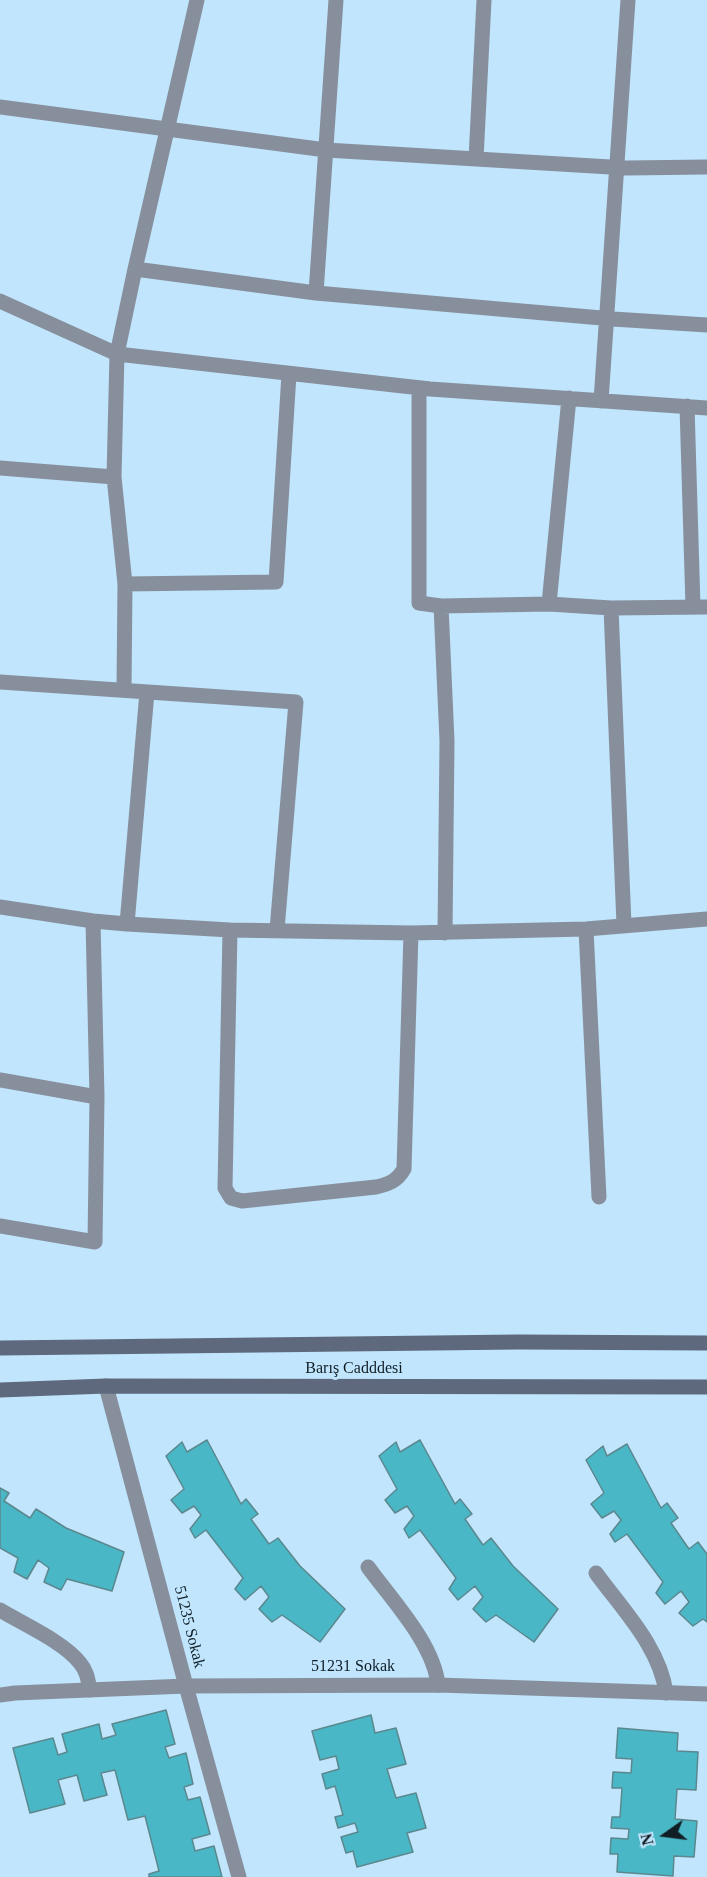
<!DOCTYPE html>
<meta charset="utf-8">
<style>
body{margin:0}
#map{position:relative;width:707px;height:1877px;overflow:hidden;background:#c0e5fc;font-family:"Times New Roman",serif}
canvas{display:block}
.north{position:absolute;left:635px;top:1805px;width:60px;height:60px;-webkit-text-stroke:4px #c0e5fc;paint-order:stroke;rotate:256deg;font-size:16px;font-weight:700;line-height:24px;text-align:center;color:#101e26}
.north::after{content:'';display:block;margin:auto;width:21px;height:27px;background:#101e26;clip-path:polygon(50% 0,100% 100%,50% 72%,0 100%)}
</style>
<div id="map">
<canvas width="707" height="1877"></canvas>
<div class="north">N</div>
</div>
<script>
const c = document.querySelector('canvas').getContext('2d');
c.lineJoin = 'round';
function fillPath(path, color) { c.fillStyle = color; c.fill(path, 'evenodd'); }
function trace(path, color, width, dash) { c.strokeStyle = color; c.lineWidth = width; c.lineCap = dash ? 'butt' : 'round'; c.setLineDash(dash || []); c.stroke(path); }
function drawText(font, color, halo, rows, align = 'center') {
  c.font = font + ' "Times New Roman",serif'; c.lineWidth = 6; c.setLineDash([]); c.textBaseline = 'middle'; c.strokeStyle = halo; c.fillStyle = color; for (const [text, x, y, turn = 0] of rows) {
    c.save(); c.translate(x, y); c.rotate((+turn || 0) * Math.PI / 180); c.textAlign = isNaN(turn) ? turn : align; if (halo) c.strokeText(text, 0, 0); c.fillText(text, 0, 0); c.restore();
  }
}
const building = new Path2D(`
 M 207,1440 L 241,1504 L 246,1499 L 258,1514 L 251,1519 L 269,1544 L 278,1538 L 300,1566 L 345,1609 L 320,1642 L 282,1615 L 272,1622 L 259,1609 L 269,1597 L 261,1586 L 245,1600 L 235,1589 L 243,1578 L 206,1530 L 195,1538 L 190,1529 L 201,1515 L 194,1506 L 182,1513 L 171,1500 L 184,1489 L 166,1456 L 182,1442 L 187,1452 Z
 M 420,1440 L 455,1504 L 460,1499 L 472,1514 L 465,1519 L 483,1545 L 491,1538 L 513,1566 L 558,1609 L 534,1642 L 496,1615 L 486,1622 L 473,1609 L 483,1597 L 475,1586 L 458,1600 L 449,1589 L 456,1578 L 420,1530 L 409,1538 L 404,1529 L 414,1516 L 407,1506 L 395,1513 L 385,1500 L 397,1489 L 379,1456 L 396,1442 L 400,1452 Z
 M 627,1444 L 661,1508 L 667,1503 L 678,1518 L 671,1523 L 689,1549 L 698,1542 L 707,1554 L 707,1622 L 703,1619 L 693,1626 L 679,1613 L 689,1602 L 681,1591 L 665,1604 L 656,1593 L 663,1582 L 627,1534 L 615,1542 L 610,1534 L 621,1520 L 614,1511 L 602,1518 L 591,1504 L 604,1493 L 586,1460 L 603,1446 L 607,1456 Z
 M 0,1488 L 9,1493 L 4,1501 L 30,1518 L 36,1509 L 66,1528 L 124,1552 L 112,1591 L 67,1579 L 61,1590 L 44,1582 L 49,1568 L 38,1560 L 27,1579 L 14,1572 L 18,1558 L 0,1548 Z
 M 166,1710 L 175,1744 L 165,1747 L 169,1758 L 186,1753 L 193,1784 L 184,1787 L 188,1800 L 200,1797 L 210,1834 L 192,1839 L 195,1851 L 214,1846 L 222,1877 L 149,1877 L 149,1874 L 159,1871 L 145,1816 L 128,1820 L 115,1770 L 101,1773 L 107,1795 L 84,1801 L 77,1775 L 58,1780 L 65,1804 L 30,1813 L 13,1748 L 53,1738 L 58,1755 L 67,1752 L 62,1734 L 99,1724 L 102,1739 L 116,1735 L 112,1724 Z
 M 371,1715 L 375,1733 L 396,1728 L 406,1764 L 387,1769 L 396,1798 L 416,1793 L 426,1828 L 407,1833 L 413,1852 L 357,1867 L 353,1851 L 346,1853 L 341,1837 L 358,1832 L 355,1823 L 338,1828 L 335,1817 L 343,1815 L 335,1786 L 326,1789 L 322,1774 L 339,1769 L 336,1756 L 320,1760 L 312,1731 Z
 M 618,1728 L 678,1733 L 677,1751 L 698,1752 L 696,1790 L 677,1789 L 675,1819 L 697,1821 L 694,1857 L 674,1856 L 673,1876 L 617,1872 L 618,1854 L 610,1854 L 611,1838 L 628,1839 L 629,1829 L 611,1828 L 612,1817 L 620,1817 L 622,1788 L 612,1788 L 613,1772 L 631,1773 L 632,1759 L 616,1758 Z`);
const lane = new Path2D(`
 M 368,1567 C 392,1600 434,1644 438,1685
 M 596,1573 C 622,1609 660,1647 666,1693
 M 0,1610 C 23,1624 64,1642 80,1663 C 87,1671 88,1680 90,1690`);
const street = new Path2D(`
 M 0,107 L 326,150 L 627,168 L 707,167
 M 476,159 L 484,0
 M 135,269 L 316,293 L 613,319 L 707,325
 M 316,293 L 336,0
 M 0,301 L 117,354 L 430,389 L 707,408
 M 419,388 L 419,603 L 441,606 L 549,604 L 611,608 L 707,607
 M 601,401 L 628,0
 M 687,406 L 693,607
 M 0,468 L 114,477
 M 125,584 L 276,582 L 289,374
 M 549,604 L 569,398
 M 441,606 L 447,741 L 445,933
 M 611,608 L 624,925
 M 0,682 L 296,702 L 277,930
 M 124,689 L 125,584 L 114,477 L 117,354 L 135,269 L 197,0
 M 0,907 L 93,921 L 127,924 L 230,930 L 411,933 L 586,929 L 707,919
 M 127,924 L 147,692
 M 586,929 L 599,1197
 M 230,930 L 225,1188 L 231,1198 L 242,1201 L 376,1187 C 389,1184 397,1181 404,1169 L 411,933
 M 0,1080 L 97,1097
 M 0,1226 L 95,1242 L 97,1097 L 93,921
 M 106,1386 L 186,1686 L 239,1877
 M 0,1695 L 15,1693 L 186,1686 L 438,1685 L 707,1694`);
const secondary = new Path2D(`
 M 0,1348 L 519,1342 L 707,1343
 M 0,1390 L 106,1386 L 707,1387`);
const streetNames = [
 ["Barış Cadddesi",354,1369],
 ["51235 Sokak",189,1627,76],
 ["51231 Sokak",353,1667]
];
fillPath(building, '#4ab7c6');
trace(building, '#5b888e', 1.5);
trace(lane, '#878f9d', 15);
trace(street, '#878f9d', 15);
trace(secondary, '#5e697d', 15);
drawText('16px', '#101e26', '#c0e5fc', streetNames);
</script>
